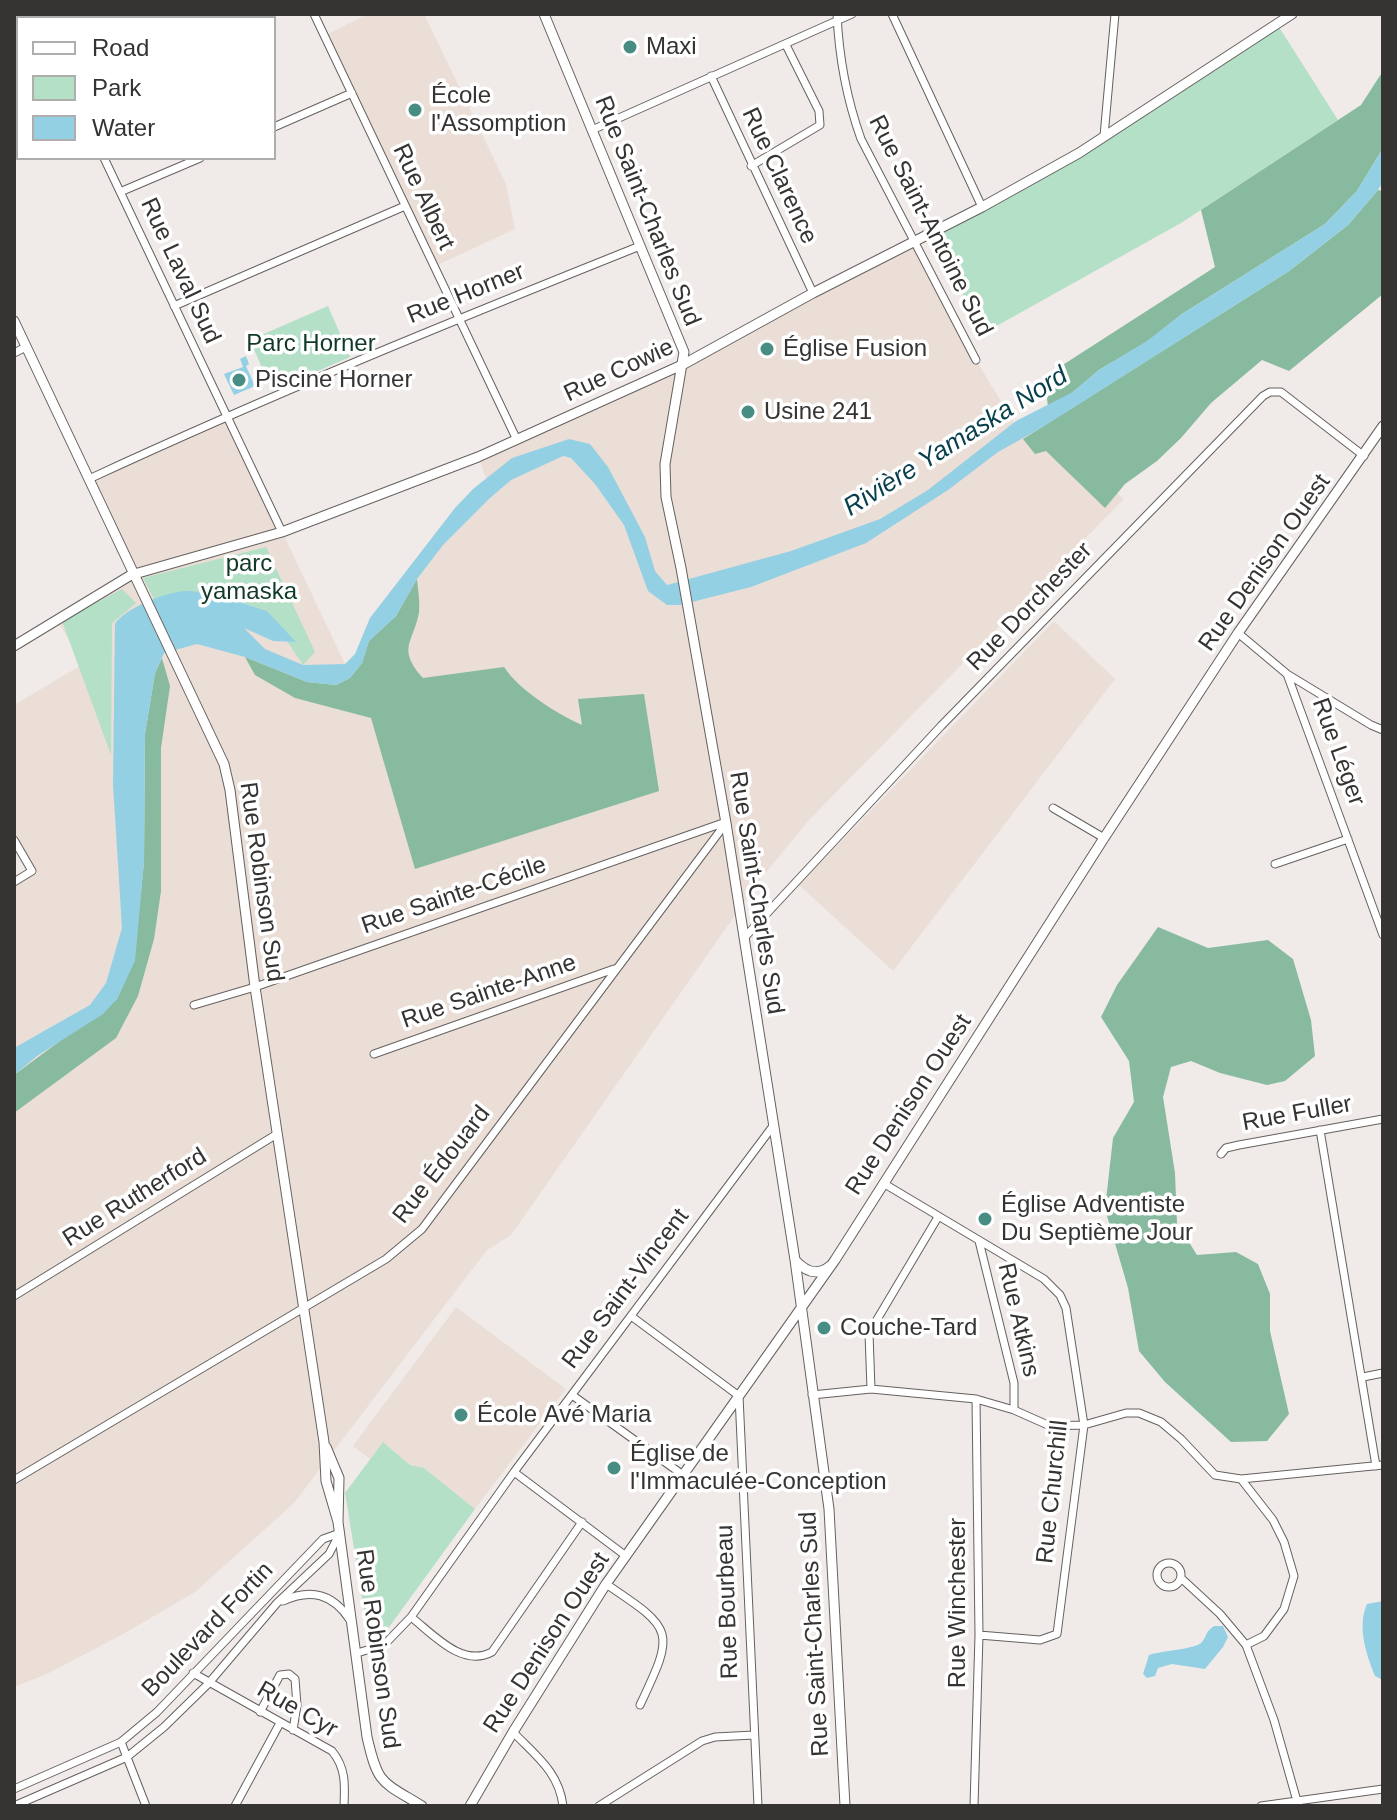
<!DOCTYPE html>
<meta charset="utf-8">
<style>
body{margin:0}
#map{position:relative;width:1397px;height:1820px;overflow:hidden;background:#f0ebe8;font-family:Helvetica,sans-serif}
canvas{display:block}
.frame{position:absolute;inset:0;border:16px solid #363433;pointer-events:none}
.legend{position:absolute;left:16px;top:16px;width:260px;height:144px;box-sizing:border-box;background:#fff;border:2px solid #afaead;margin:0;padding:10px 14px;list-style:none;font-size:24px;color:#363433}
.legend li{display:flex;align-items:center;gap:16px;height:40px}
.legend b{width:40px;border:2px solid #afaead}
</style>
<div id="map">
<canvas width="1397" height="1820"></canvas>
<div class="frame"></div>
<ul class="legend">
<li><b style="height:10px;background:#fff"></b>Road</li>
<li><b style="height:22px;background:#b3e0c7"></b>Park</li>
<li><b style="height:22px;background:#94d0e3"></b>Water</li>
</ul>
</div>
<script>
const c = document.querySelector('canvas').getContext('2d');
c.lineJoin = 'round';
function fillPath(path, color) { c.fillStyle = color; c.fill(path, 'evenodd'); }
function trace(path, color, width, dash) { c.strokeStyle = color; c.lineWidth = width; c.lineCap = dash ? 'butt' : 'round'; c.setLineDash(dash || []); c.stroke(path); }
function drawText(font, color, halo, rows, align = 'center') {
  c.font = font + ' Helvetica,sans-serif'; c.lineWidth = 7; c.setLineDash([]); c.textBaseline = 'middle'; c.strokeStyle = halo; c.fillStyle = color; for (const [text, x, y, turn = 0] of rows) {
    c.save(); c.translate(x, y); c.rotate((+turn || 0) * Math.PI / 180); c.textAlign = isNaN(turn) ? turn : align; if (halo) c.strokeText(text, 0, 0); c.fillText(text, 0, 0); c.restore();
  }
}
const built = new Path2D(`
 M 367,14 L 424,14 L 506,184 L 515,229 L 433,267 L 324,36 Z
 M 913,242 L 976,360 L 1023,438 L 1041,428 L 1124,499 L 808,821 L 759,881 L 511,1235 L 487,1250 L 294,1503 L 195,1592 L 125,1633 L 47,1674 L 14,1687 L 14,882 L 32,871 L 14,840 L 14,705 L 83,664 L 57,620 L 135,574 L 89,479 L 227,416 L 345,664 L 355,654 L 370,618 L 455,508 L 486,478 L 478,457 L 632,387 Z
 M 1054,621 L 1115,679 L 893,971 L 799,885 Z
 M 456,1307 L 566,1389 L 475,1509 L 424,1468 L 410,1465 L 383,1442 L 370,1459 L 353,1446 Z`);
const green = new Path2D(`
 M 1277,24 L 1338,120 L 1181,223 L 984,333 L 929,234 L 1079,153 Z
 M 328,306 L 350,357 L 272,391 L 250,340 Z
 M 266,547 L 315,652 L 303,665 L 267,611 L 207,592 L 154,599 L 143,578 Z
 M 122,589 L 136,603 L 112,623 L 111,755 L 62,621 Z
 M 383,1442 L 410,1465 L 424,1468 L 475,1509 L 384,1634 L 375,1638 L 368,1634 L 345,1493 Z`);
const forest = new Path2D(`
 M 1383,71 L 1383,148 L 1357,191 L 1325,224 L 1182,314 L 1148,341 L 1099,370 L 1073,392 L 1048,407 L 1046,390 L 1058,368 L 1215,267 L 1201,210 L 1361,105 Z
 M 1378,190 L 1383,191 L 1383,294 L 1289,371 L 1262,360 L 1211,403 L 1181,438 L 1157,461 L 1125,484 L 1105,508 L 1046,451 L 1035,454 L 1023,439 L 1289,271 L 1348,225 Z
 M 417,579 C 418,590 420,602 419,612 C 414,642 396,648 423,678 L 504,667 C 519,690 557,714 582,725 L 578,699 L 644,694 L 659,791 L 415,869 L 371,718 L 295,698 L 255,675 L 245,657 L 307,682 L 336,685 L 350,678 L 362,663 L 369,641 L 396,616 Z
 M 162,658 L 170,686 L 161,748 L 161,891 L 154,939 L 138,996 L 116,1038 L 14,1113 L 14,1075 L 117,999 L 134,961 L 144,862 L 145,734 L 155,673 Z
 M 1158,927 L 1208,948 L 1268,940 L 1293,959 L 1311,1020 L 1315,1056 L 1285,1081 L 1267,1085 L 1220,1073 L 1191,1061 L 1171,1067 L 1163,1097 L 1175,1173 L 1177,1223 L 1197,1255 L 1236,1252 L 1258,1264 L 1270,1294 L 1270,1331 L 1289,1414 L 1267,1441 L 1231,1442 L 1165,1382 L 1139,1351 L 1128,1288 L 1105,1209 L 1113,1138 L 1134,1102 L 1129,1061 L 1101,1017 L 1117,985 Z`);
const water = new Path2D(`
 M 1383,148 L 1383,182 L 1378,190 L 1348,225 L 1289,271 L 1041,428 L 998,452 L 948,490 L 866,543 L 751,587 L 680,605 L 667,605 L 648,591 L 624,525 L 595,484 L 571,458 L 563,456 L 511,480 L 490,498 L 443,545 L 417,579 L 396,616 L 369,641 L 362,663 L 350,678 L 336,685 L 307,682 L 245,657 L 197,644 L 164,653 L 155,673 L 145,734 L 144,862 L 135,961 L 117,999 L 103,1014 L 37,1056 L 14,1075 L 14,1048 L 90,1005 L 106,983 L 122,928 L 113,784 L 115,624 C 124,608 170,590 189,591 C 197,591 199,594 207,592 L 267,611 L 296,642 L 273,641 L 244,628 L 265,649 L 303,665 L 345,664 L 355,654 L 370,618 L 455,508 L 473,489 L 512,458 L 569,439 L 590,444 L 608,467 L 645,537 L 655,571 L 667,585 L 791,551 L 880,519 L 928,490 L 1016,421 L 1073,392 L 1099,370 L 1147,341 L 1182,314 L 1325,224 L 1357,191 Z
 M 246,356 L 249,364 L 246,366 L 255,386 L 234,395 L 224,374 L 243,367 L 240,359 Z
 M 1383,1601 L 1383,1680 L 1375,1676 C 1366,1654 1357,1626 1367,1604 Z
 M 1214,1626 L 1223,1626 L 1228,1637 L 1223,1647 L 1205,1669 L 1172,1664 L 1158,1668 L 1155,1676 L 1147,1678 L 1143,1674 L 1149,1655 C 1160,1651 1197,1649 1202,1642 C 1207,1636 1205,1632 1214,1626 Z`);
const street = new Path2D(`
 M 35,14 L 37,18
 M 314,14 L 517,440
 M 837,14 C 839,59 846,97 861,139 L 976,360
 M 892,14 L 982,207
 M 711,76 L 813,293
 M 274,127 L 352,93
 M 592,130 L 852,14
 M 1104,136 L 1115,14
 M 104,158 L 282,532
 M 751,166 L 820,125 L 819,111 L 786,45
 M 120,192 L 200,158
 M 174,306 L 405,206
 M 14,353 L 26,347
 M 89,479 C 270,395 455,320 640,246
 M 1238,633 L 1287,674 L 1371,725 L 1383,730
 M 1287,674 L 1383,935
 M 1053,808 L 1104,838
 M 14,840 L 32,871 L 14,882
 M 1275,864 L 1348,839
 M 744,938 L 941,726 L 1263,396 L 1270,392 L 1281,392 L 1364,456
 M 194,1005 L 255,987 L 723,823
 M 374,1054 L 614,969
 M 1320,1130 L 1376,1466
 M 1221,1154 L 1226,1148 L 1239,1145 L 1383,1119
 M 883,1183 L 1044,1279 L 1060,1295 L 1066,1308 L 1084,1425 L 1057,1634 L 1040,1640 L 979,1635
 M 979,1241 L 1014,1383 L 1014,1410
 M 14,1296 L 277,1134
 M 631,1316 L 739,1396 L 758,1806
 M 1363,1377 L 1383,1373
 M 871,1389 L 869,1333 L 938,1217
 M 572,1395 L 683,1475
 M 812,1395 L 871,1389 L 976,1399 L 1014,1410 L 1050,1426 L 1084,1425 L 1126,1413 L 1139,1413 L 1161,1422 L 1181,1439 L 1215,1475 L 1241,1479 L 1273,1520 L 1284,1542 L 1294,1576 L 1284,1609 L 1264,1636 L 1246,1645
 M 514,1472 L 626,1556
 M 1241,1479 L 1383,1465
 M 14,1480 L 386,1259 L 422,1229 L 726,823
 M1157 1575a12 12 0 1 1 24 0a12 12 0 1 1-24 0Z
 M 1181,1578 L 1220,1614 L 1246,1645 L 1274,1720 L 1297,1801
 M 606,1584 C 675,1630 675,1631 640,1705
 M 283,1601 C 311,1588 333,1594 350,1620
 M 411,1617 C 433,1634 462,1668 492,1652 L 582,1522
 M 357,1653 L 384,1645 L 411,1617 L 514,1472 L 773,1126
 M 193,1673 L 332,1751 C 346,1768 345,1785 344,1806
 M 260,1712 L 280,1675 L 289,1674 L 295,1679 L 297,1705 L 293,1730
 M 513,1732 C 536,1756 559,1772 563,1806
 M 121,1742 L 146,1806
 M 14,1789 L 121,1742 L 157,1712 L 323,1539 L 340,1533
 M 14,1806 L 127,1757 L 164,1727 L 208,1684 L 277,1603 L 329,1554 L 340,1533
 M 235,1806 L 280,1723
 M 599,1806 L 702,1741 L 715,1737 L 754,1735
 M 974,1806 L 979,1635 L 976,1399
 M 1261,1806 L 1383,1789`);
const secondary = new Path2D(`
 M 544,14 L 684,352 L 665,464 L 666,497 L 681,568 L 726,823 L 795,1260 L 829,1509 L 845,1806
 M 211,18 L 221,14
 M 14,102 L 18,100
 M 14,321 L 224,764 L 230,790 L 255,987 L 324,1442 L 326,1481 L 338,1522
 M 14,646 L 131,575 L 282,532 L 478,457 L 684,364 L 813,293 L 982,207 L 1079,153 L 1292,14
 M 795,1260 C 805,1271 817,1277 830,1266
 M 326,1447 L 339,1478 L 338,1522 L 367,1737 C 378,1785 381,1781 422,1806
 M 470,1806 L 513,1732 L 606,1584 L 835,1260 L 1104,838 L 1238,633 L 1383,426`);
const markers = [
 [630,47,8,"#488d83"],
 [415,110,8,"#488d83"],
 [767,349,8,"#488d83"],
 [239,380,8,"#488d83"],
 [748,412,8,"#488d83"],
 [985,1219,8,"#488d83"],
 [824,1328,8,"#488d83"],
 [461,1415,8,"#488d83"],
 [614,1468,8,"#488d83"]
];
const poiNames = [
 ["Maxi",646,47],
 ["École",431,96],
 ["l'Assomption",431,124],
 ["Église Fusion",783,349],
 ["Piscine Horner",255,380],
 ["Usine 241",764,412],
 ["Église Adventiste",1001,1205],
 ["Du Septième Jour",1001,1233],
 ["Couche-Tard",840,1328],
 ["École Avé Maria",477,1415],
 ["Église de",630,1454],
 ["l'Immaculée-Conception",630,1482]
];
const streetNames = [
 ["Rue Clarence",779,176,65],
 ["Rue Albert",423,197,65],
 ["Rue Saint-Charles Sud",647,211,68],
 ["Rue Saint-Antoine Sud",930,226,63],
 ["Rue Laval Sud",180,271,65],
 ["Rue Horner",466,294,-22],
 ["Rue Cowie",619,371,-25],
 ["Rue Denison Ouest",1265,563,-55],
 ["Rue Dorchester",1030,607,-46],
 ["Rue Léger",1338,752,70],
 ["Rue Robinson Sud",261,882,82],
 ["Rue Saint-Charles Sud",756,893,81],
 ["Rue Sainte-Cécile",454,896,-19],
 ["Rue Sainte-Anne",489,992,-19],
 ["Rue Denison Ouest",909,1105,-57],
 ["Rue Fuller",1297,1114,-10],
 ["Rue Édouard",442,1165,-52],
 ["Rue Rutherford",135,1198,-32],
 ["Rue Saint-Vincent",626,1289,-53],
 ["Rue Atkins",1018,1320,77],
 ["Rue Churchill",1053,1492,-84],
 ["Rue Bourbeau",728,1602,-92],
 ["Rue Winchester",958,1603,-90],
 ["Boulevard Fortin",208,1630,-46],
 ["Rue Saint-Charles Sud",815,1634,-93],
 ["Rue Denison Ouest",547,1643,-57],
 ["Rue Robinson Sud",377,1649,82],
 ["Rue Cyr",297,1710,30]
];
const parkNames = [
 ["Parc Horner",311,344],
 ["parc",249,564],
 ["yamaska",249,592]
];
const waterNames = [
 ["Rivière Yamaska Nord",956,442,-32]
];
fillPath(built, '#eaded7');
fillPath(green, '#b3e0c7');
fillPath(forest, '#87ba9e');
fillPath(water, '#94d0e3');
trace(street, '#65615f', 9);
trace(secondary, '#65615f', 11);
trace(street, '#fff', 7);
trace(secondary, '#fff', 9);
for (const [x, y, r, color] of markers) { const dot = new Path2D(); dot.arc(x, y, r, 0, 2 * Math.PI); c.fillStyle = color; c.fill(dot); trace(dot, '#fff', 3); }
drawText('24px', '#363433', '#fff', poiNames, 'left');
drawText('24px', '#363433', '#fff', streetNames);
drawText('24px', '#103a27', '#fff', parkNames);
drawText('italic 26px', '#083f4d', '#fff', waterNames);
</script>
